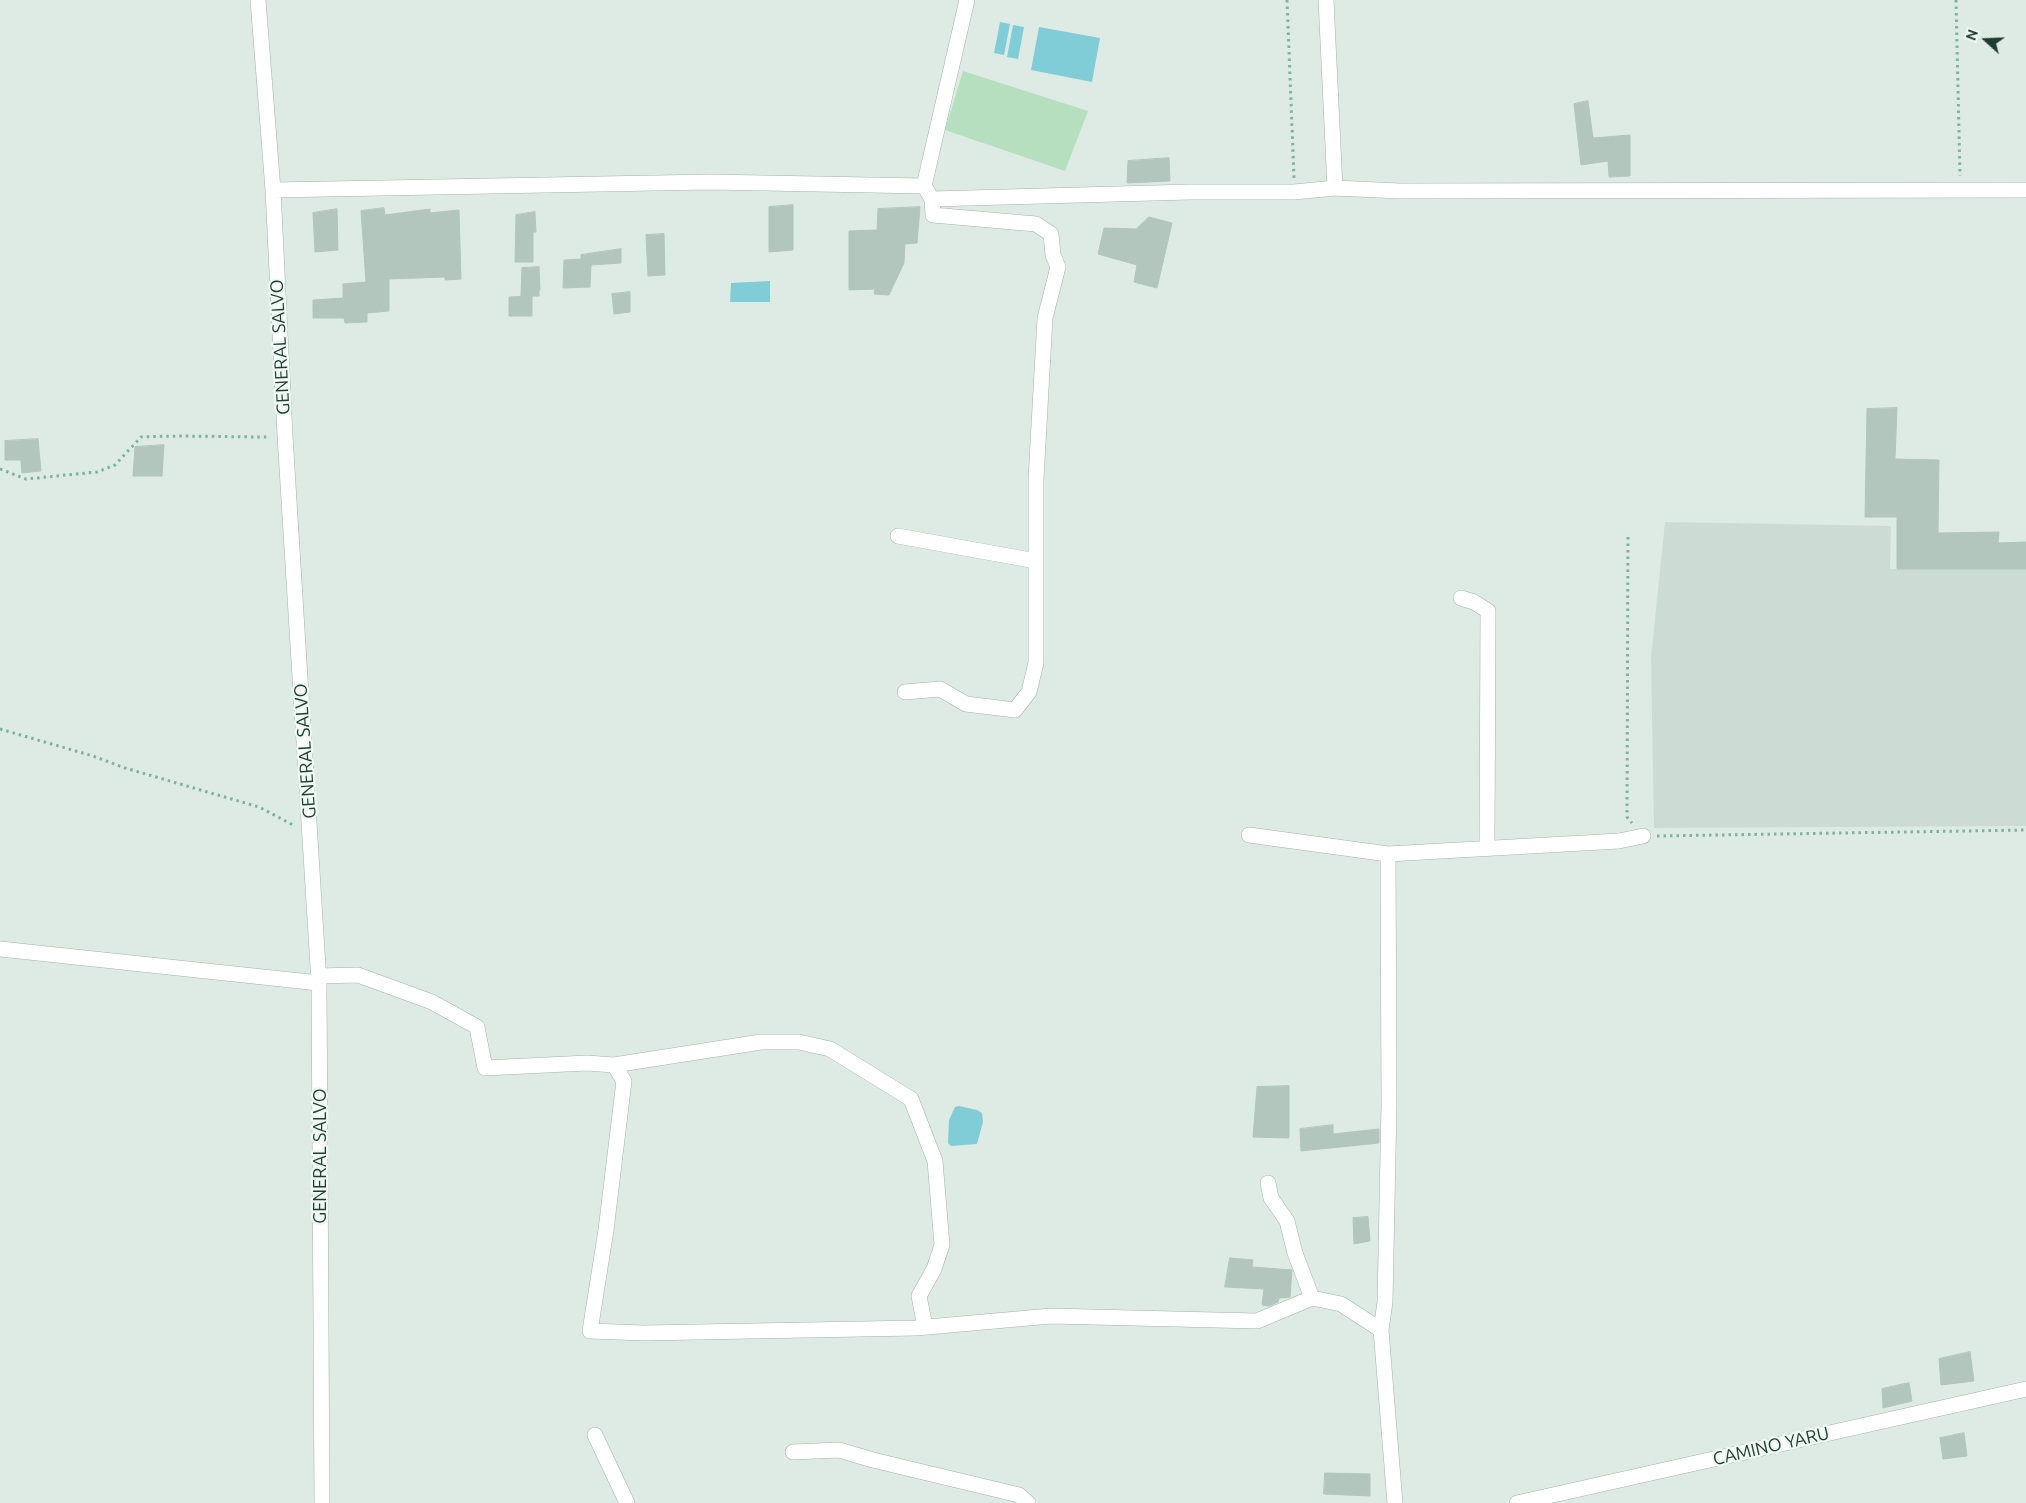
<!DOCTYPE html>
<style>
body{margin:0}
#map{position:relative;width:2026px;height:1503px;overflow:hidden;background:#deebe5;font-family:Ubuntu,sans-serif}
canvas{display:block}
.north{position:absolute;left:1961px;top:15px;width:50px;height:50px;-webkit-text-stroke:4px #eff8f3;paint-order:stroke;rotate:290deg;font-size:14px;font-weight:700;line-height:20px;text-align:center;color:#1e3d33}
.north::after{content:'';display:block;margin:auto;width:18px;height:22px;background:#1e3d33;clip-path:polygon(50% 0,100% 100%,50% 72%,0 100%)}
</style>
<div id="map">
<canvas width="2026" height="1503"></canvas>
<div class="north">N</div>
</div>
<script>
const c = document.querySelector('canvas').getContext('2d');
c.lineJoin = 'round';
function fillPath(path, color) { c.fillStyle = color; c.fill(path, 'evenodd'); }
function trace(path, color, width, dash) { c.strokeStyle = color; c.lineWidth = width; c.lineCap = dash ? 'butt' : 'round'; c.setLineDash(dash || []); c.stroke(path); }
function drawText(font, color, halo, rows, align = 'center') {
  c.font = font + ' Ubuntu,sans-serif'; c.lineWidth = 4.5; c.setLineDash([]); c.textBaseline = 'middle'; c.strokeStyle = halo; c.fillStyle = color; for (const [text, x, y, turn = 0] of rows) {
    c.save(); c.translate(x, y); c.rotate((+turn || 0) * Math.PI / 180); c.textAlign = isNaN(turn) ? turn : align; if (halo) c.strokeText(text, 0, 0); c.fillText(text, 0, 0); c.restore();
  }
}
const built = new Path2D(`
 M 1665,522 L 1891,526 L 1890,569 L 2026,569 L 2026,826 L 1654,828 L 1651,658 Z`);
const green = new Path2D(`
 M 963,71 L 1088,111 L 1065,171 L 945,130 Z`);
const water = new Path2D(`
 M 1000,22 L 1010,24 L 1004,55 L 994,53 Z
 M 1013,25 L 1024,27 L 1018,59 L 1007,57 Z
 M 1039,27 L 1100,38 L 1092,82 L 1031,70 Z
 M 770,281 L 770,302 L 730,302 L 731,283 Z
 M 959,1106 L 977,1110 L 982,1113 L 983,1122 L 977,1144 L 951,1146 L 948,1143 L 949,1120 L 955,1107 Z`);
const building = new Path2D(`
 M 1588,101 L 1593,138 L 1630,135 L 1630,176 L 1609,177 L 1608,161 L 1581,165 L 1574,104 Z
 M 1169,158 L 1170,181 L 1127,183 L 1128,161 Z
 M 793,205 L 793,250 L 769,252 L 769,207 Z
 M 920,207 L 917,243 L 905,244 L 904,263 L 889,295 L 874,294 L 875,289 L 849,290 L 849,231 L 877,230 L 878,209 Z
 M 384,208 L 385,215 L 430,209 L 430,213 L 459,210 L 461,279 L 445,280 L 445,277 L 389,279 L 389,311 L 367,313 L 367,322 L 345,323 L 344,318 L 313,318 L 313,300 L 343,298 L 343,284 L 366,282 L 361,211 Z
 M 337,209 L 338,250 L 315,252 L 313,213 Z
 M 535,212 L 536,232 L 533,232 L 533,262 L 515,262 L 516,215 Z
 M 1149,217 L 1172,223 L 1157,288 L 1134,282 L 1137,265 L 1098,254 L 1104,228 L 1136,229 Z
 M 664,234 L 665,275 L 648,276 L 646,235 Z
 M 621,249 L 621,263 L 591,265 L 590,287 L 563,288 L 564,260 L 581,259 L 581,255 Z
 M 539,267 L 540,290 L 539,290 L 539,296 L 532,296 L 532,316 L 509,316 L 509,297 L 526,296 L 521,296 L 522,268 Z
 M 630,292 L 630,312 L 614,314 L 612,294 Z
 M 1897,408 L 1895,459 L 1939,460 L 1938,533 L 1999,532 L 1998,543 L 2026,542 L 2026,569 L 1897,569 L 1897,517 L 1865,517 L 1867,409 Z
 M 38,439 L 41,471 L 22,473 L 21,460 L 5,460 L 5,441 Z
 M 164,445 L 162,476 L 133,476 L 135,447 Z
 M 1289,1086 L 1289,1138 L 1253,1137 L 1257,1087 Z
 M 1333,1125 L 1333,1134 L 1379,1129 L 1379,1143 L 1301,1151 L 1300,1129 Z
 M 1368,1217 L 1370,1241 L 1354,1244 L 1353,1218 Z
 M 1230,1258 L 1253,1260 L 1252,1267 L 1292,1270 L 1290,1297 L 1279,1298 L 1278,1302 L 1269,1306 L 1262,1305 L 1264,1289 L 1225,1287 Z
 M 1970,1352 L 1974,1381 L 1941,1385 L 1939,1359 Z
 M 1909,1383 L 1912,1401 L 1883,1408 L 1882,1389 Z
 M 1964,1433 L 1967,1456 L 1943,1459 L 1940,1438 Z
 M 1325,1473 L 1370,1474 L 1370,1496 L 1324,1494 Z`);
const path = new Path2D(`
 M 1287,0 L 1294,178
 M 1956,0 L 1960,176
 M 0,469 L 26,479 L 97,472 L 115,465 L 141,437 C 184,435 227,437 269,437
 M 1628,537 L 1627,817 L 1632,823
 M 0,729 L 93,756 L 125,768 L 259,807 L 295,826
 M 1657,836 L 2026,830`);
const minor = new Path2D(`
 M 258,0 L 273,190 L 285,436 L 319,983 L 322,1503
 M 1326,0 L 1335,188
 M 924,186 L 967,0
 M 273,190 L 710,182 L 924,186 L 932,199 L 1190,192 L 1294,192 L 1335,188 L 1399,191 L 2026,190
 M 898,536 L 1036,561
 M 1461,598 L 1474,602 L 1488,611 L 1487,847
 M 905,692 L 940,689 L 966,704 L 1015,710 L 1029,692 L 1036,663 L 1036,479 L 1045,318 L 1058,267 L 1053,255 L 1051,234 L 1036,224 L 933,215 L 932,199
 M 1249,835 L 1388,854 L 1389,1105 L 1385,1302 L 1381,1330
 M 1388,854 L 1619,841 L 1643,836
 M 0,949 L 319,983
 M 318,976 L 358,975 L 432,1002 L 477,1027 L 485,1068 L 587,1063 L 614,1065 L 624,1081 L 606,1230 L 590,1331 L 644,1333 L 916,1328 L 1051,1316 L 1257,1321 L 1312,1298
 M 614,1065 L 761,1042 L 799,1042 L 830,1049 L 911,1099 L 935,1161 L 942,1245 L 934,1269 L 919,1296 L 925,1327
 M 1268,1183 L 1271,1198 L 1287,1221 L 1295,1253 L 1312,1298 L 1341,1304 L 1381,1330 L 1395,1503
 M 595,1435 L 627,1503
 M 793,1452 L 839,1450 L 873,1460 L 1019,1495 L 1028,1503
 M 1517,1503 L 2026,1389`);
const streetNames = [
 ["GENERAL SALVO",280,347,-93],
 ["GENERAL SALVO",305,751,-94],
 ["GENERAL SALVO",320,1156,-90],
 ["CAMINO YARU",1771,1446,-13]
];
fillPath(built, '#ccdbd4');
fillPath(green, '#b5dfbe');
fillPath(water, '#80cdd7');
fillPath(building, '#b3c6be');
trace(building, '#b0c6bc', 1);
trace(minor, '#a1b3ac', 16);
trace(path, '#7cb29e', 3, [2.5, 4]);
trace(minor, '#fff', 15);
drawText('18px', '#1e3d33', '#eff8f3', streetNames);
</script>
